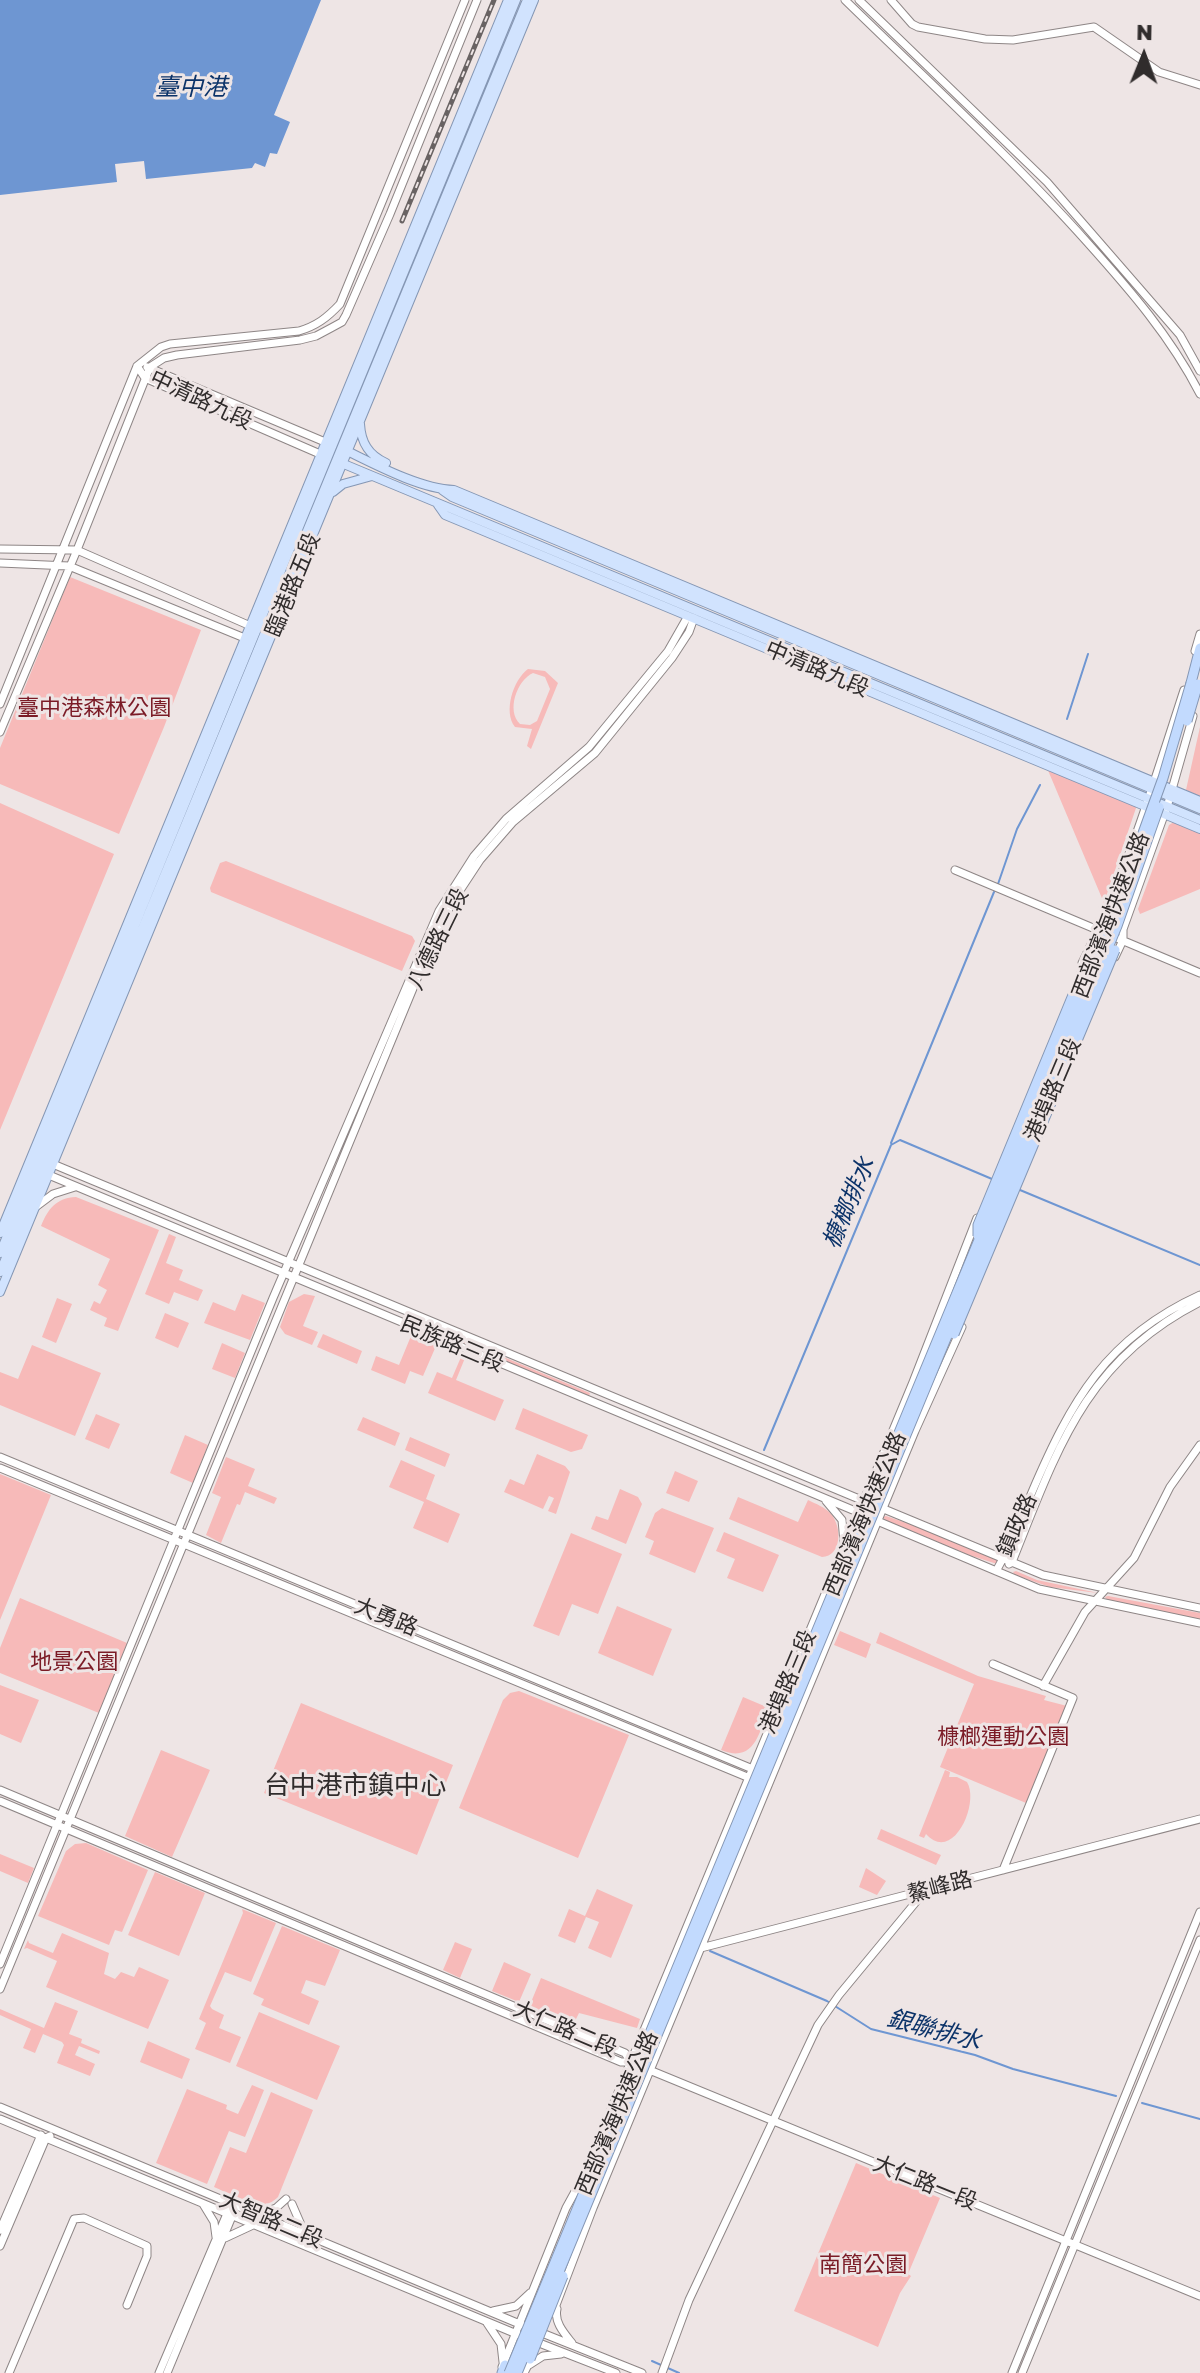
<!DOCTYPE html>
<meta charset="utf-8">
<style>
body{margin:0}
#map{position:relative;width:1200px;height:2373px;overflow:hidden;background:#eee5e5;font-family:"Golos Text",sans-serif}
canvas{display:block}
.north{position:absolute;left:1104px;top:16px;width:80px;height:80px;-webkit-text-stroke:6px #eee5e5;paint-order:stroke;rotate:1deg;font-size:22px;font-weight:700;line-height:32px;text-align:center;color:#302c2c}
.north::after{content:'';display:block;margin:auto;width:28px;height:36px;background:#302c2c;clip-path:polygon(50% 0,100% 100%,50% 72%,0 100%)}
</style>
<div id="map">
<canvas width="1200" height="2373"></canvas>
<div class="north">N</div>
</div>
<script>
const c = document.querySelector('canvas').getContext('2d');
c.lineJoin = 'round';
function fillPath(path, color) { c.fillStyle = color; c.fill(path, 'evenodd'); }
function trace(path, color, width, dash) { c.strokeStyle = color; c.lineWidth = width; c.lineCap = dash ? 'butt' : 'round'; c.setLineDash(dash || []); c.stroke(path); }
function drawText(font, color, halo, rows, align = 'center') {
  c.font = font + ' "Golos Text","Noto Sans TC",sans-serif'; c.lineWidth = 6; c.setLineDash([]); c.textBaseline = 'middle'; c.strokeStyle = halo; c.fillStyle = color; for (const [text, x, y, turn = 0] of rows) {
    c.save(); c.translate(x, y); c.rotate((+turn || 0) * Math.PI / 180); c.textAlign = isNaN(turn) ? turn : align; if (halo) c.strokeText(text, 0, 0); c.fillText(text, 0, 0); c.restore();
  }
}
const green = new Path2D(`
 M 70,577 L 201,630 L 164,727 L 119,834 L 0,784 L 0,748 Z
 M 528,669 L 545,671 L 558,683 L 531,749 L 527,746 L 532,729 L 515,727 C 503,712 513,680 528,669 ZM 533,673 L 545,677 L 550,689 L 537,721 L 530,725 L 520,724 C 506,711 517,680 533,673 Z
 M 1200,727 L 1200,796 L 1186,790 Z
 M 1047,768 L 1137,805 L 1104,903 Z
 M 0,803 L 114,854 L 0,1130 Z
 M 1174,822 L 1200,833 L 1200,889 L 1140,914 L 1138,909 L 1169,825 Z
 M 226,861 L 412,936 L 415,941 L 402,971 L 211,892 L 210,888 L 220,863 Z
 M 76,1197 L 159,1230 L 118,1331 L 104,1326 L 107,1318 L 90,1310 L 94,1301 L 100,1304 L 107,1290 L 98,1285 L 110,1259 L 41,1226 C 48,1209 56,1198 76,1197 Z
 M 169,1234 L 176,1237 L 166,1263 L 183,1270 L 179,1280 L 203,1290 L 198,1301 L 174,1292 L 169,1304 L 145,1294 Z
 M 242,1294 L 265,1303 L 250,1340 L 204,1323 L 213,1302 L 235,1311 Z
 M 304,1294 L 315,1296 L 303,1326 L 318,1332 L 312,1345 L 285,1334 L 280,1327 L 289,1302 Z
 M 57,1298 L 72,1304 L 56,1343 L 42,1337 Z
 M 165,1313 L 189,1323 L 178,1348 L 155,1338 Z
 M 323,1334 L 362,1351 L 357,1364 L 317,1347 Z
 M 411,1336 L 436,1346 L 423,1376 L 410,1371 L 405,1384 L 371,1370 L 376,1356 L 399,1365 Z
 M 458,1338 L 590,1393 L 589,1396 L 457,1341 Z
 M 222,1343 L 245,1353 L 235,1378 L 212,1369 Z
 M 32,1345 L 101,1373 L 75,1436 L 0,1405 L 0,1372 L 18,1379 Z
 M 461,1357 L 465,1358 L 456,1380 L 504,1400 L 495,1421 L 428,1393 L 437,1372 L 452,1378 Z
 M 523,1408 L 588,1435 L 582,1449 L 571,1452 L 515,1429 Z
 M 96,1414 L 120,1424 L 109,1449 L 85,1439 Z
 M 363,1417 L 400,1433 L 395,1446 L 357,1430 Z
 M 185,1435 L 208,1445 L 193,1483 L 170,1473 Z
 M 410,1437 L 450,1454 L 445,1467 L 405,1450 Z
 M 537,1454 L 565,1466 L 570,1472 L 556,1514 L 548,1511 L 554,1498 L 549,1496 L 543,1509 L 504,1492 L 510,1479 L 524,1485 Z
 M 226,1457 L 255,1469 L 248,1486 L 277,1498 L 274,1504 L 245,1492 L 240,1505 L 237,1504 L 221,1543 L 206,1535 L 221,1497 L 212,1493 Z
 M 401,1460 L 435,1475 L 426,1499 L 460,1514 L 448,1543 L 413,1528 L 424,1502 L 389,1487 Z
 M 675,1471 L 698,1481 L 689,1502 L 666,1493 Z
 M 0,1474 L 51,1495 L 0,1620 Z
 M 620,1489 L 638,1497 L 642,1504 L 626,1544 L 591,1529 L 596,1516 L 608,1520 Z
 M 738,1497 L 798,1522 L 808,1500 C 816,1504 825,1507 831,1514 C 842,1527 842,1556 822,1557 L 729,1519 Z
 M 662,1508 L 714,1528 L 695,1573 L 649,1554 L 654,1541 L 645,1537 L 655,1513 Z
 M 886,1516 L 930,1531 L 997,1560 L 997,1564 L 969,1555 L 885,1520 L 883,1517 Z
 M 724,1532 L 779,1555 L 763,1592 L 727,1578 L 735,1559 L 716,1551 Z
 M 571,1533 L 622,1554 L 598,1614 L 572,1604 L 559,1636 L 533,1626 Z
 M 1016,1571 L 1037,1580 L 1098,1593 L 1050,1587 L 1015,1575 L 1013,1572 Z
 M 1108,1596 L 1200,1613 L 1200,1620 L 1107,1600 L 1105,1597 Z
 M 20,1598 L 127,1643 L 99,1713 L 0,1673 L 0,1648 Z
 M 617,1606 L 672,1629 L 653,1676 L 598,1653 Z
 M 840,1631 L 871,1644 L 866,1658 L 834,1645 Z
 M 880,1632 L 978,1676 L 1046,1696 L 1044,1700 L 1067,1706 L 1026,1803 L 940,1767 L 974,1684 L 876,1643 Z
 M 0,1685 L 39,1700 L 21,1743 L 0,1734 Z
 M 519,1691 L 629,1735 L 578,1858 L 459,1808 L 503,1700 L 510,1693 Z
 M 743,1697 L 769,1708 C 759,1732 755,1764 721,1750 Z
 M 301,1703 L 453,1765 L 417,1855 L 264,1793 Z
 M 161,1750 L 210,1770 L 172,1857 L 125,1836 Z
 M 945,1770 L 950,1772 L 949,1777 L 957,1777 L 967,1782 C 980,1803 953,1864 926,1834 L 924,1838 L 919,1836 Z
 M 881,1829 L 941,1855 L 936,1865 L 877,1839 Z
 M 86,1843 L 148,1870 L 122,1932 L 115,1930 L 109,1945 L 38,1916 L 66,1851 L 75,1844 Z
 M 0,1854 L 34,1868 L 28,1883 L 0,1871 Z
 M 866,1868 L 886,1881 L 877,1895 L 859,1887 Z
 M 155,1872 L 205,1893 L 179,1956 L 128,1935 Z
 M 597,1889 L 633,1905 L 611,1958 L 588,1948 L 599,1922 L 586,1917 L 575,1943 L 558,1936 L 569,1909 L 585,1916 Z
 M 242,1909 L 276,1923 L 251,1982 L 225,1972 L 210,2006 L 212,2009 L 224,2015 L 219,2028 L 241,2037 L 230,2063 L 195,2049 L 206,2023 L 199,2019 L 243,1913 Z
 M 282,1926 L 340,1950 L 325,1986 L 306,1980 L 301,1993 L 319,2001 L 309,2025 L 261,2005 L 264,1999 L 253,1994 Z
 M 62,1933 L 109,1953 L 104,1974 L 115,1979 L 121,1972 L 134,1977 L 139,1967 L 169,1980 L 148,2029 L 46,1987 L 57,1961 L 27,1948 L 24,1949 L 28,1940 L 29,1943 L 53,1953 Z
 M 455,1942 L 472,1949 L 460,1978 L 443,1970 Z
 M 504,1962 L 531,1974 L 519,2002 L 492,1991 Z
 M 541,1978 L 640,2019 L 637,2028 L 579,2013 L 573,2025 L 529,2007 Z
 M 55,2002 L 78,2011 L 69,2034 L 82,2039 L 81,2043 L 100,2051 L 99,2054 L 79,2046 L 75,2055 L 95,2064 L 90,2076 L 57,2063 L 64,2045 L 62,2042 L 43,2034 L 35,2053 L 23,2048 L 31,2029 L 0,2015 L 0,2009 L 44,2028 Z
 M 259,2012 L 340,2046 L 317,2100 L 236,2066 Z
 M 148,2041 L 190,2059 L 182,2079 L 140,2062 Z
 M 252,2085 L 264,2090 L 245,2137 L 229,2131 L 207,2184 L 156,2163 L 187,2089 L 227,2105 L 226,2109 L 238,2114 Z
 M 271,2092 L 313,2110 L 278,2197 C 261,2215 233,2195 214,2187 L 230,2147 L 246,2153 Z
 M 856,2163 L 940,2198 L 908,2274 L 911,2276 L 900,2293 L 878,2347 L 794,2311 Z`);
const water = new Path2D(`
 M 0,0 L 321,0 L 274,115 L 290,122 L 277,154 L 270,153 L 265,167 L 255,163 L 252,168 L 146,179 L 144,161 L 115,164 L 117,182 L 0,195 Z`);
const stream = new Path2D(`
 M 1067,719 L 1088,654
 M 998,884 L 1017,829 L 1040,785
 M 891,1143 L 994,892
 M 1020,1190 L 1200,1265
 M 764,1450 L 891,1145 L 900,1140 L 992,1179
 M 710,1951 L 827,2001 L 871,2029 L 975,2055 L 1013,2069 L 1116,2096
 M 1142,2103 L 1200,2119
 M 652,2361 L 679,2373`);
const tertiary = new Path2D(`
 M 845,0 C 927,80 1011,157 1087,242 C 1130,290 1171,337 1200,394
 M 859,0 L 1047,182 L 1180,335 L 1200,371
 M 891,0 L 912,24 L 918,27 L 985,39 L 1013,40 L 1094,27 L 1159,72 L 1200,85
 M 137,366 L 145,378 L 320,454
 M 147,367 L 325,442
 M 0,549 L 77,550 L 255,628
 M 0,563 L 69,566 L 247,639
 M 1195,651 L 1200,634
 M 0,704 L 137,366 L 161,347 L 170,344 L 299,331 C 316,326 327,318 340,304 L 465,0
 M 0,732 L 77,550 L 150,367 L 164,358 L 177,355 L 300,340 L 316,336 L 331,328 L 342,322 L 346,315 L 390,214 L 477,0
 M 955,870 L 1200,973
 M 1122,932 L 1167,807 L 1193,716
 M 1115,957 L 1123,940 L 1123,929
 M 1082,963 C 1126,876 1154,782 1184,690
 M 48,1162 L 864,1501
 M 44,1173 L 860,1513
 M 37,1206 L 53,1194 L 75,1187
 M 0,1457 L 755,1770
 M 0,1468 L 752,1779
 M 826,1501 L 842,1520 L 844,1542
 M 879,1507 L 1043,1575 L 1200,1608
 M 875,1520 L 1039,1589 L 1200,1623
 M 1009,1564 L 1012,1562 C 1057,1450 1085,1360 1200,1302
 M 996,1571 C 1011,1546 1021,1518 1032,1492 C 1071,1401 1106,1338 1200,1295
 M 993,1664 L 1073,1698 L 1003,1870
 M 1043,1686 L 1085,1612 L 1134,1558 L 1170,1487 L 1200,1445
 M 0,1790 L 625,2053 L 631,2062
 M 0,1801 L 621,2062 L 632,2062
 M 697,1949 L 1200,1819
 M 0,1964 L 273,1298 L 439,911 L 474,856 L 506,819 L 589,747 L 668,651 L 688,616
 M 0,1989 L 433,940 L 453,901 L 480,860 L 513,822 L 595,753 L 672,658 L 689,632 L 694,618
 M 647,2069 L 1200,2296
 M 0,2107 L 522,2325
 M 0,2119 L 519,2335
 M 203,2204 L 214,2222 L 216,2237
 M 292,2204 L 305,2234
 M 258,2215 L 276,2208 L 286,2199
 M 0,2230 L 41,2135
 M 225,2238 L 253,2225
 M 0,2246 L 46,2138 L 50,2136
 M 557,2309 C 554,2322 564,2333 572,2343
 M 493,2311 L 516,2306 L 530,2293
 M 553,2313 L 593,2208 L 915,1431 L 962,1327
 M 487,2323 L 501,2344 L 503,2362
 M 537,2331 L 642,2373
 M 534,2341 L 616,2373
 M 529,2365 L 543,2356 L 561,2354
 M 502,2367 L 566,2208 L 583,2177 L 913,1382 L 977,1218
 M 9,2373 L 74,2219 L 84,2218 L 147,2246 L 147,2256 L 127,2305
 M 159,2373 L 229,2209
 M 167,2373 L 233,2214
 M 524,2373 L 532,2357
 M 662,2373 L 689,2300 L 818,2025 L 839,1995 L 925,1891
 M 1012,2373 L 1200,1912
 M 1022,2373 L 1200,1940`);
const primary = new Path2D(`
 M 360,424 C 361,442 368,455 386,463
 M 343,449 C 374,464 420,489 454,490 L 1200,801
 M 339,462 L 1200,820
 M 442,490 L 452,497 L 1200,809
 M 333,492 L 343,484 L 372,476
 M 438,505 L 445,515 L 1200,829
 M 0,1233 L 508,0
 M 0,1253 L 516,0
 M 0,1272 L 527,0
 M 0,1292 L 534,0`);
const trunk = new Path2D(`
 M 1191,683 L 1200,648
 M 502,2373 L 505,2365`);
const rail = new Path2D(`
 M 402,221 L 494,0`);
const trunkBridge = new Path2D(`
 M 1187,721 L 1198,684
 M 978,1236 L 978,1225 L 1087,961
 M 954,1334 L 1115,950
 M 530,2359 L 563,2276
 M 509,2373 L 1110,924 L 1163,778 L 1191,683
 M 517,2373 L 1117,926 L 1159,807`);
const streetNames = [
 ["中清路九段",201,400,25],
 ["臨港路五段",293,585,-68],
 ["中清路九段",817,669,23],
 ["西部濱海快速公路",1111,915,-69],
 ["八德路三段",438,939,-64],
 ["港埠路三段",1053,1090,-67],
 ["民族路三段",452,1344,23],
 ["西部濱海快速公路",865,1514,-67],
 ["鎮政路",1017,1525,-66],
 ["大勇路",386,1617,22],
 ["港埠路三段",788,1682,-67],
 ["鰲峰路",940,1887,-15],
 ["大仁路二段",565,2029,23],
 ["西部濱海快速公路",617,2113,-67],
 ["大仁路一段",925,2183,22],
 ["大智路二段",271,2220,23]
];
const parkNames = [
 ["臺中港森林公園",94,708],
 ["地景公園",74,1662],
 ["槺榔運動公園",1003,1737],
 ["南簡公園",863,2265]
];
const waterNames = [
 ["臺中港",191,87],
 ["槺榔排水",849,1203,-67],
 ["銀聯排水",934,2030,15]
];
const quarterNames = [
 ["台中港市鎮中心",355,1786]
];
fillPath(green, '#f7bab9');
fillPath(water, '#6e96d2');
trace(stream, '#6e96d2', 2);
trace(tertiary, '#8e8686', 9);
trace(primary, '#8597b4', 10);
trace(trunk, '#8597b4', 11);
trace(tertiary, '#fff', 7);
trace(primary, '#d1e3fe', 8);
trace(trunk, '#c2dafe', 9);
trace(rail, '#696363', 5);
trace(rail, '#eee5e5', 2, [6]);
trace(trunkBridge, '#8597b4', 11, []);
trace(trunkBridge, '#c2dafe', 9);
drawText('22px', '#302c2c', '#eee5e5', streetNames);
drawText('22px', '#7b1b26', '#eee5e5', parkNames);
drawText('italic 24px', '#0c3369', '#eee5e5', waterNames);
drawText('26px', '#302c2c', '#eee5e5', quarterNames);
</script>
